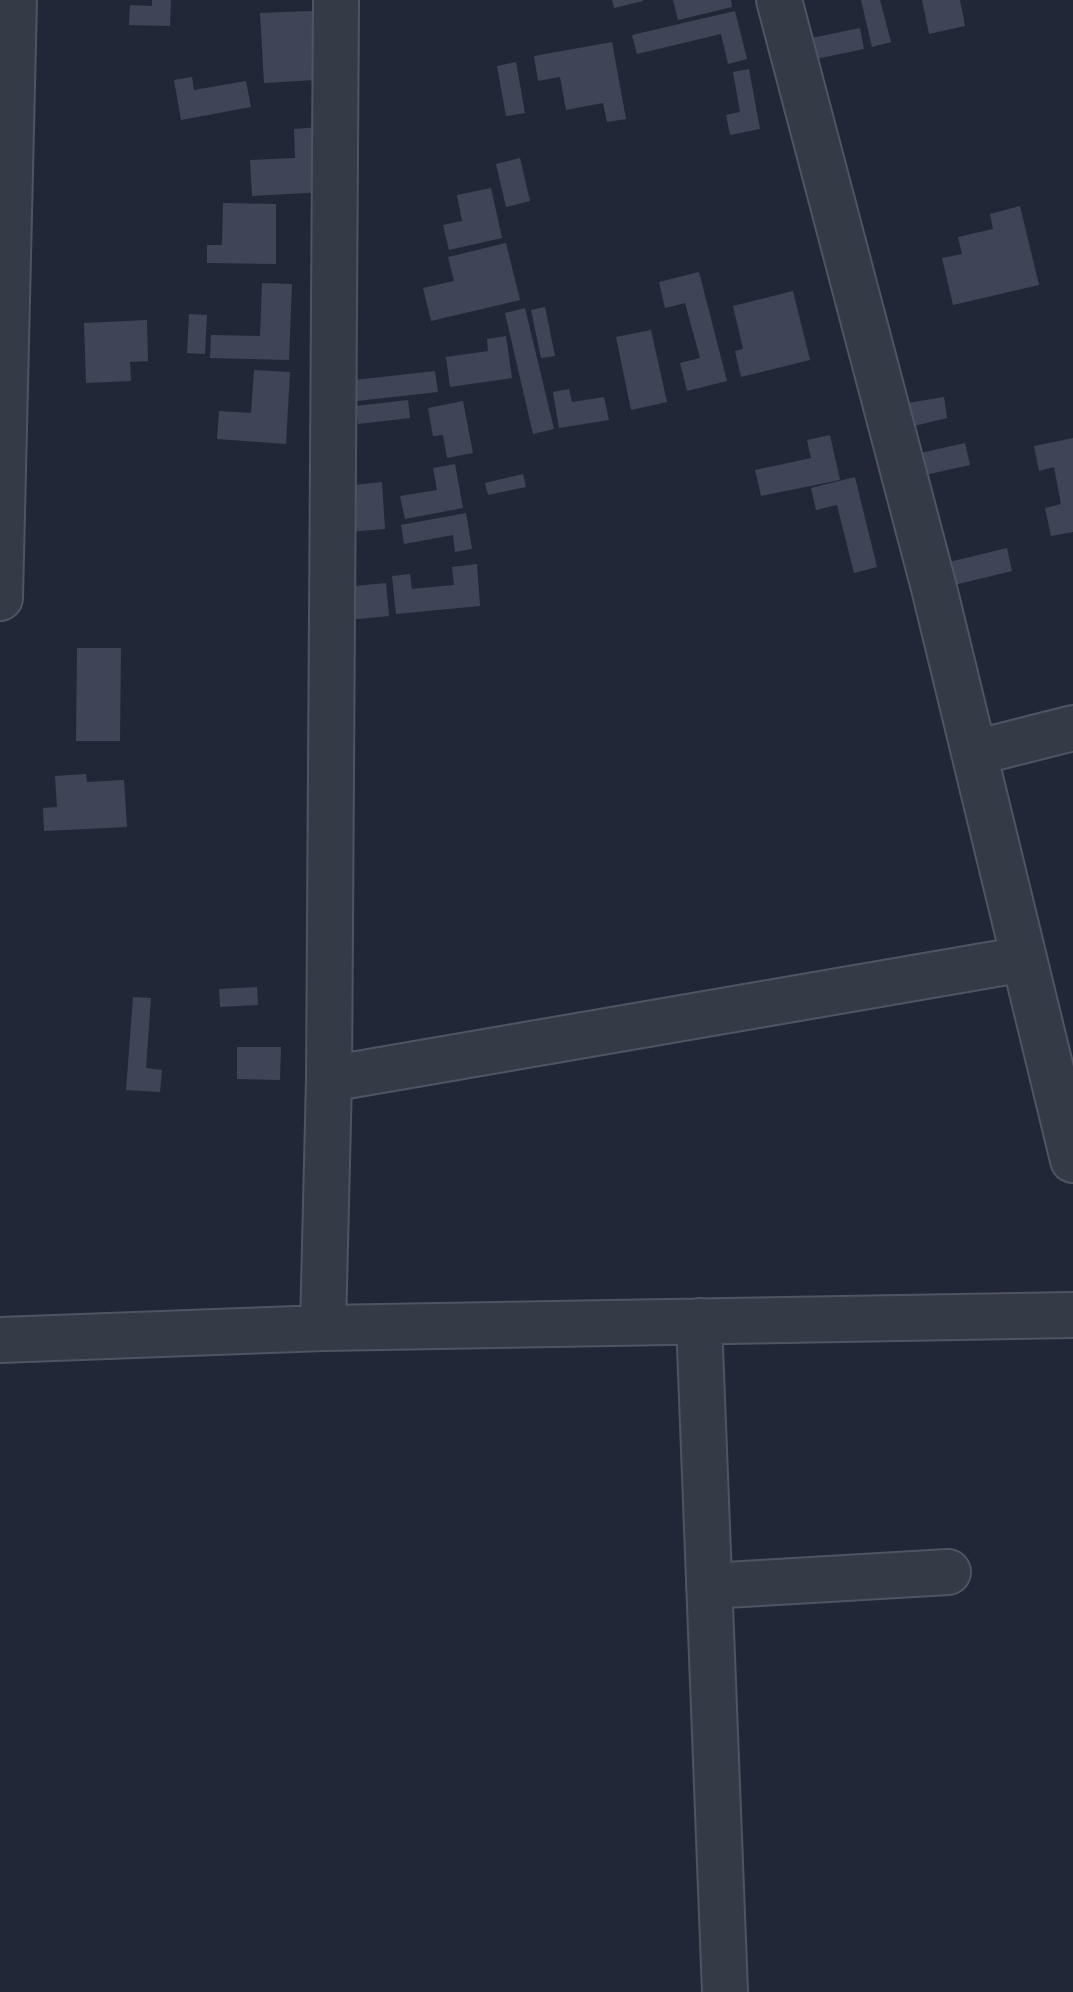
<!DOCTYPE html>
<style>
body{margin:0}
canvas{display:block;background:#212736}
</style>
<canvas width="1073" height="1992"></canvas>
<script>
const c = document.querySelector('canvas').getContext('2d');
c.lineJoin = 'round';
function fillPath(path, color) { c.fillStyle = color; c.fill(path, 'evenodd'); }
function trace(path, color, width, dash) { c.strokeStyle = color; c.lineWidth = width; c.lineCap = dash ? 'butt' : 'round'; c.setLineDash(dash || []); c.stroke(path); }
const building = new Path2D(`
 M 152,0 L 171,0 L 170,26 L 129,25 L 130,5 L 152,6 Z
 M 612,0 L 643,0 L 643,1 L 614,8 Z
 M 673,0 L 731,0 L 732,7 L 678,20 Z
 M 861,0 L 880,0 L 891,42 L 872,47 Z
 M 922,0 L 960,0 L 965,26 L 929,34 Z
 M 312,11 L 315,80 L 264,83 L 260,13 Z
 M 735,11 L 747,59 L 728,64 L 721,34 L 637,54 L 632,35 Z
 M 860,28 L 864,49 L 811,60 L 807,39 Z
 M 612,42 L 626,119 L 607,122 L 603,103 L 566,110 L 560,77 L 538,81 L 534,56 Z
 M 516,62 L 525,113 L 506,116 L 497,66 Z
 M 749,69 L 760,129 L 730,135 L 726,115 L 740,112 L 733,72 Z
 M 192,77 L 194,90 L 246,81 L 251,107 L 181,120 L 174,80 Z
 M 320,127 L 323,192 L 252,196 L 250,160 L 295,158 L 294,129 Z
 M 520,158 L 530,201 L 506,207 L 496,164 Z
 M 491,188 L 502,238 L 449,250 L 443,225 L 462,221 L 457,195 Z
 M 223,203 L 276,204 L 276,264 L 207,263 L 207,245 L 222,245 Z
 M 1020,206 L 1039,285 L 953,305 L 942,258 L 962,254 L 958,237 L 993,229 L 990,214 Z
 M 506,243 L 520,300 L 431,321 L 423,288 L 454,281 L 448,257 Z
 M 699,272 L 727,381 L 687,391 L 680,363 L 700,358 L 685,303 L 665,308 L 659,282 Z
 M 262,283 L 292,284 L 289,360 L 210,358 L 211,335 L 260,336 Z
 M 793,291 L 810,360 L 741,377 L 735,351 L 743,349 L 733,306 Z
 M 545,307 L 555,356 L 541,358 L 531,310 Z
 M 525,308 L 554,429 L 533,434 L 505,313 Z
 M 189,314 L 207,315 L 205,354 L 187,353 Z
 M 147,320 L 148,361 L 130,362 L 131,381 L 86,383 L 84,323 Z
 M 651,330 L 667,402 L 631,410 L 616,337 Z
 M 506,336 L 512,378 L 450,387 L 446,357 L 488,351 L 487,339 Z
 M 254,370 L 290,372 L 286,444 L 217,439 L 219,411 L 251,413 Z
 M 435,371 L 438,392 L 357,401 L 355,380 Z
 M 569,389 L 572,402 L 604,397 L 609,420 L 559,428 L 553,392 Z
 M 944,397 L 947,418 L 906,428 L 902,404 Z
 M 408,400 L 410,418 L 358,424 L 356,406 Z
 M 463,401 L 473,453 L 447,458 L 443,435 L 433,436 L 428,408 Z
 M 830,435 L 840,480 L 761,496 L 755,470 L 811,458 L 807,440 Z
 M 1073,438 L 1073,532 L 1051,536 L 1045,508 L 1061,504 L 1054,467 L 1039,471 L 1034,446 Z
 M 965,443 L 970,465 L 925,475 L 920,453 Z
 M 455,464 L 463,508 L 405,519 L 400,496 L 437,490 L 433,468 Z
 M 523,474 L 526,487 L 488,495 L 485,483 Z
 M 855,477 L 877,567 L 854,573 L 837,505 L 816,510 L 811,488 Z
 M 382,482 L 385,529 L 347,532 L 344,486 Z
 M 466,513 L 472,549 L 455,552 L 453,535 L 404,544 L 401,525 Z
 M 1007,548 L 1012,571 L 946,587 L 941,564 Z
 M 477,564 L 480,606 L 396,614 L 392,576 L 410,574 L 412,589 L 454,585 L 452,567 Z
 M 386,583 L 389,616 L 348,620 L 344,587 Z
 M 77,648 L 121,648 L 120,741 L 76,741 Z
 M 86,774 L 87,782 L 124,780 L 127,827 L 44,831 L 43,808 L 57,807 L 55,776 Z
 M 257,987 L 258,1005 L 220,1007 L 219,989 Z
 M 133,997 L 151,998 L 146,1068 L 162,1070 L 160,1092 L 126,1090 Z
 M 237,1047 L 281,1047 L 280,1080 L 237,1079 Z`);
const minor = new Path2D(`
 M 779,0 L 934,588 L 1073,1160
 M 0,598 L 14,0
 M 974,753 L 1073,728
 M 329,1079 L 1024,959
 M 699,1321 L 725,1992
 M 323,1328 L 329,1079 L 336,0
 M 0,1340 L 323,1328 L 1073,1315
 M 709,1586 L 948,1572`);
fillPath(building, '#3e4557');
trace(minor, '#4f5462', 48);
trace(minor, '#353a47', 44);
</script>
